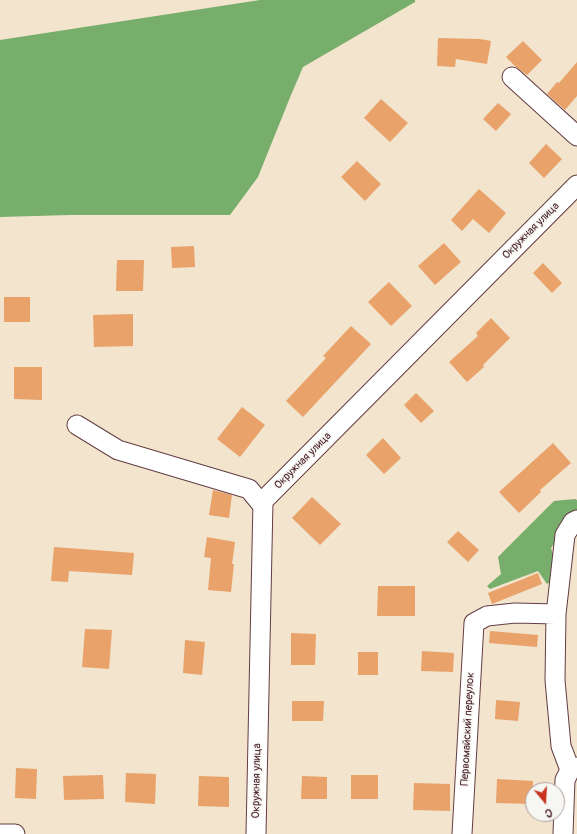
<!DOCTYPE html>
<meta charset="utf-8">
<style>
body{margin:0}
#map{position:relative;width:577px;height:834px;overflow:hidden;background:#f2e4cd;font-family:Pangolin,sans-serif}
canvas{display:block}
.north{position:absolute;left:525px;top:782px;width:40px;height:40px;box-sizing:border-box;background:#f6f6f2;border:1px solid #b1a0a2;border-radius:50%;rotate:162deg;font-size:11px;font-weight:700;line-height:16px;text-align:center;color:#4a1f2b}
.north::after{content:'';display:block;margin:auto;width:14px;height:18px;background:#c8321e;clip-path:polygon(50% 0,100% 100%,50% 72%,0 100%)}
</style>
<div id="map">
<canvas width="577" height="834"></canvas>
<div class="north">С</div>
</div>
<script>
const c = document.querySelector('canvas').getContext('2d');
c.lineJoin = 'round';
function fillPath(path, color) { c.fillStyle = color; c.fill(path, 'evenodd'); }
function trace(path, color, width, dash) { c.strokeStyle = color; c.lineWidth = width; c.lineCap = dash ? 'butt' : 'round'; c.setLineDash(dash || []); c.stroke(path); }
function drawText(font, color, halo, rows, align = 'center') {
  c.font = font + ' Pangolin,sans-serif'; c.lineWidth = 3; c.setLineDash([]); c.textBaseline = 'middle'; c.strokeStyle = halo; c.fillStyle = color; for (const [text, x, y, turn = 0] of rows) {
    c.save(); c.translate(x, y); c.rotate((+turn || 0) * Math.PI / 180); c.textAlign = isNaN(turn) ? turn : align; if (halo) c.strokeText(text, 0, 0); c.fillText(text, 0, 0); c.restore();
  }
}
const forest = new Path2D(`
 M 260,0 L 415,0 L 415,2 L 303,67 L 291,95 L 258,177 L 230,215 L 70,215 L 0,217 L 0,40 Z
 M 575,499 L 577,500 L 577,527 L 567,525 L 551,548 L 560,576 L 547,584 L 538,571 L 490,589 L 487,586 L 501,574 L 498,557 L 554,501 Z`);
const building = new Path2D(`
 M 438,38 L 480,39 L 491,41 L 487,64 L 456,59 L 455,67 L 437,66 Z
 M 523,41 L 542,60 L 527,75 L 516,67 L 506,57 Z
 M 577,62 L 577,96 L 565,110 L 547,94 L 557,82 L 559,83 Z
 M 381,99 L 408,123 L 390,142 L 364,118 Z
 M 498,103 L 511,114 L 496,131 L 483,119 Z
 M 546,144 L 562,159 L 544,178 L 529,163 Z
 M 357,161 L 381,184 L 365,201 L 341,177 Z
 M 479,189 L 506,213 L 489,233 L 473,219 L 462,231 L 451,220 Z
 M 444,243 L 461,262 L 435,285 L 418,266 Z
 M 194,246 L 195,267 L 172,268 L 171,247 Z
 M 117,260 L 144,260 L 143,291 L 116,291 Z
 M 543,263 L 562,283 L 552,293 L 533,273 Z
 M 389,282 L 412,306 L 391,326 L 368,302 Z
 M 4,297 L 30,297 L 30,322 L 4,322 Z
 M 133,314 L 133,346 L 94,347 L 93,315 Z
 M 491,318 L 510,338 L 483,365 L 484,367 L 467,382 L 449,362 L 478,336 L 476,333 Z
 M 351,326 L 371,344 L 303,417 L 286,401 L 326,358 L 323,356 Z
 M 14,367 L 42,367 L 42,400 L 14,399 Z
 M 416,393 L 434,411 L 421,423 L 404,405 Z
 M 242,407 L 265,425 L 240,457 L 217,439 Z
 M 383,438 L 401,458 L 384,474 L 366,455 Z
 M 553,443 L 571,463 L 540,490 L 541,492 L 519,513 L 499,492 Z
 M 213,490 L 232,495 L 229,518 L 209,515 Z
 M 312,497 L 341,524 L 320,545 L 292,518 Z
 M 458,531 L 479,550 L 468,562 L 447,542 Z
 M 207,537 L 235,542 L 232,564 L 234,564 L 231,592 L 208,590 L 211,558 L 204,557 Z
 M 54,547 L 134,553 L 132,575 L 69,571 L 68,582 L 51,581 Z
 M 538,573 L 542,584 L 492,604 L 488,593 Z
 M 378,586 L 415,586 L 415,616 L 377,616 Z
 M 85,629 L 112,630 L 109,669 L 82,667 Z
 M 490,631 L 538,635 L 537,647 L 489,643 Z
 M 291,633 L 316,634 L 315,665 L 291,665 Z
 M 185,640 L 205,642 L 202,675 L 183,673 Z
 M 422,651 L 454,653 L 453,672 L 421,671 Z
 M 358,652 L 378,652 L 378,675 L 358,675 Z
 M 496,700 L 520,702 L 518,721 L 495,719 Z
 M 292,701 L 324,701 L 323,721 L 292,721 Z
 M 16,768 L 37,769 L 36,799 L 15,798 Z
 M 126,773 L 156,774 L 155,804 L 125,802 Z
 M 103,775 L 104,799 L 64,800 L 63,776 Z
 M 351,775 L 378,775 L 378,799 L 351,799 Z
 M 199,776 L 229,777 L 229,807 L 198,806 Z
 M 302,776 L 327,777 L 327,799 L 301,799 Z
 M 497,779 L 533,781 L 533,804 L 496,803 Z
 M 414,783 L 450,784 L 450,811 L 413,810 Z`);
const minor = new Path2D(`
 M 512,77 L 577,136
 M 77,425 L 118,450 L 249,489 L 263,506
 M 570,770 L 561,746 L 555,680 L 556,614 L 565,535 L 573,522 L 577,520
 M 0,834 L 15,834
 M 256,834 L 263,501 L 577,185
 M 462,834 L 474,623 L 487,616 L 515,613 L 556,614
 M 563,834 L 565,780 L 570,770 L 577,767`);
const streetNames = [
 ["Окружная улица",531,231,-45],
 ["Окружная улица",303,461,-45],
 ["Первомайский переулок",468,729,-87],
 ["Окружная улица",257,781,-89]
];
fillPath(forest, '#78ae6b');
fillPath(building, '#e8a26a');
trace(minor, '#633d43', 21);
trace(minor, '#fff', 19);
drawText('11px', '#4a1f2b', '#f6f6f2', streetNames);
</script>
